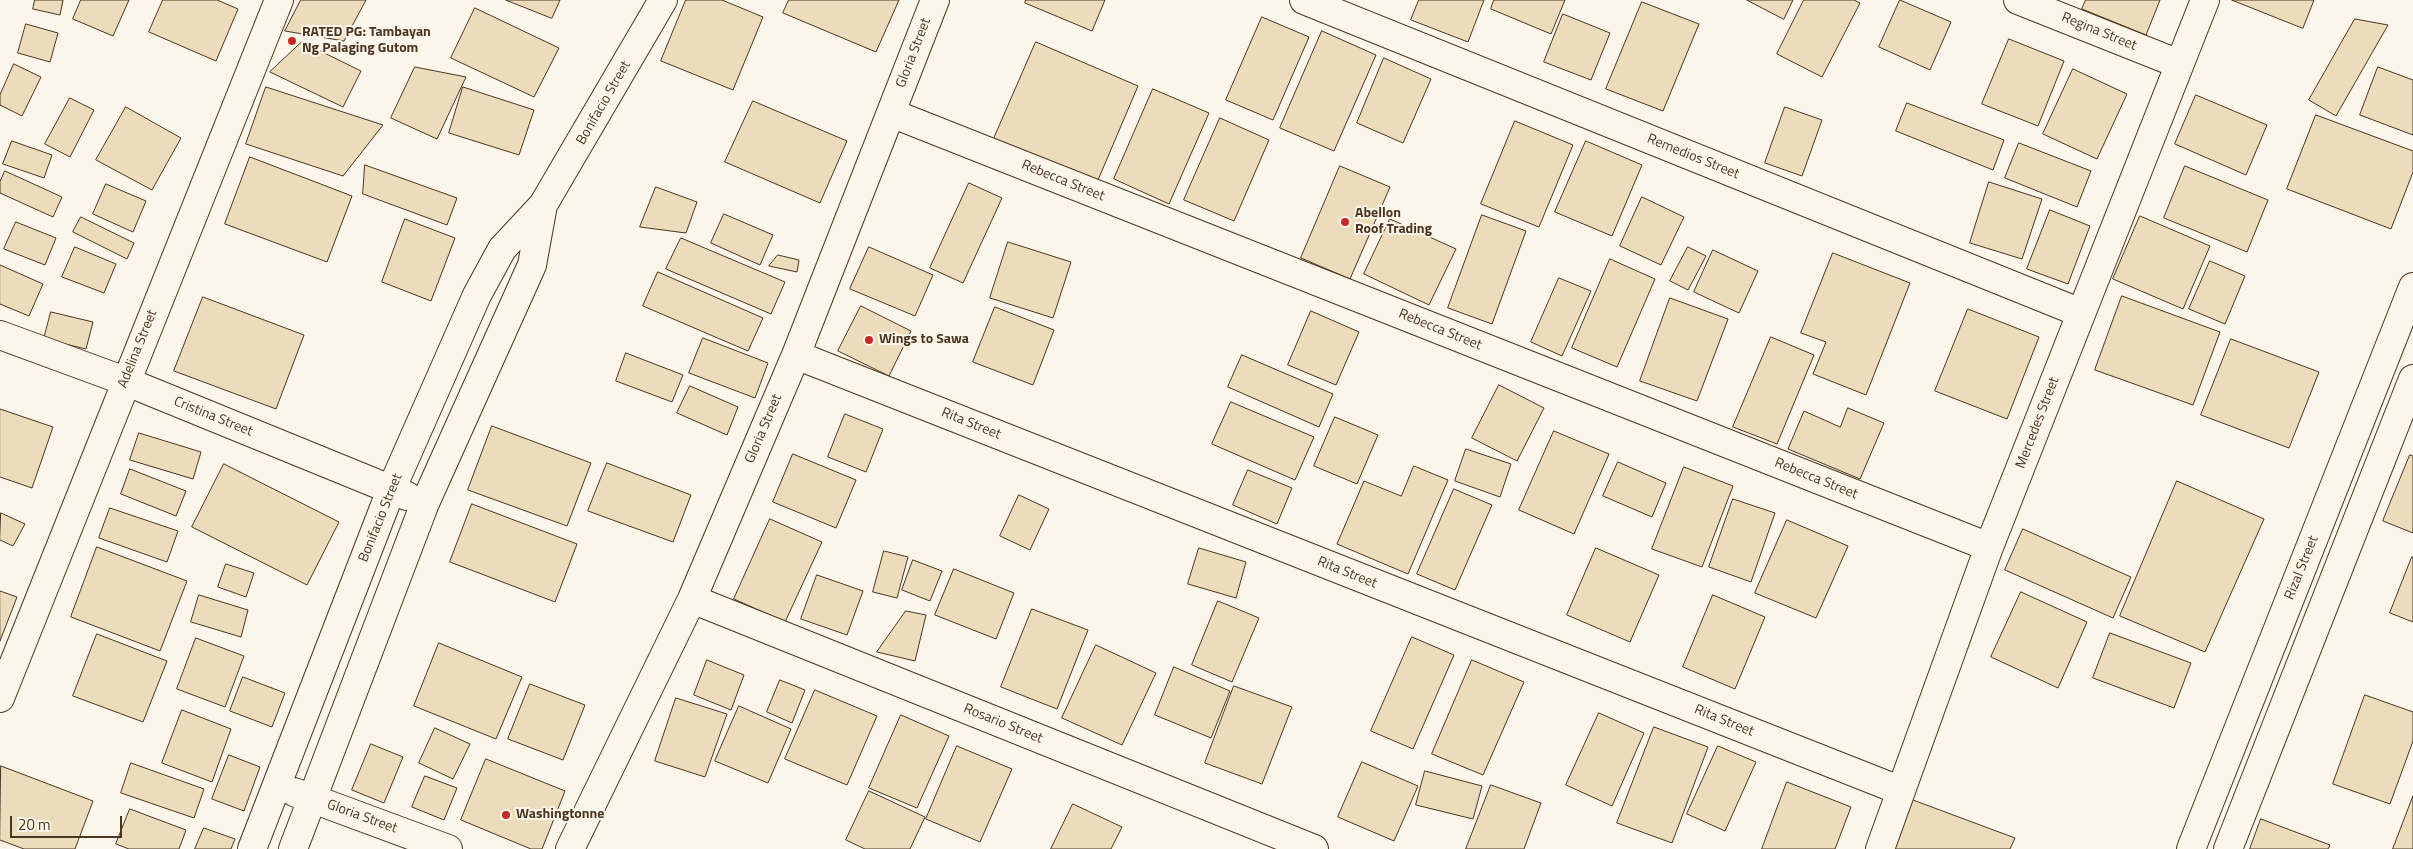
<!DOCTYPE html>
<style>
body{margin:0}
#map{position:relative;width:2413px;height:849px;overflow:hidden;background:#fbf6e9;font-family:"Titillium Web",sans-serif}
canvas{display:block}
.scale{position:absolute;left:10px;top:816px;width:112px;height:22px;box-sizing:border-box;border:2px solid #4a3520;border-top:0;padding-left:6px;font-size:15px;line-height:18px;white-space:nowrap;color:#4a3520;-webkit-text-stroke:4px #fbf6e9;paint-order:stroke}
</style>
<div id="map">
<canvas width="2413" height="849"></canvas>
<div class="scale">20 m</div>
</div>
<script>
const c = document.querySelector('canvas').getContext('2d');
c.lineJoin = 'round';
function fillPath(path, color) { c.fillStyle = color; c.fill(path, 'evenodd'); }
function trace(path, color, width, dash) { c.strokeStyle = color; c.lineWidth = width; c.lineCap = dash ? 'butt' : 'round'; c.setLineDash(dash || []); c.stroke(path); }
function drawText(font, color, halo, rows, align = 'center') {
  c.font = font + ' "Titillium Web",sans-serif'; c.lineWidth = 4; c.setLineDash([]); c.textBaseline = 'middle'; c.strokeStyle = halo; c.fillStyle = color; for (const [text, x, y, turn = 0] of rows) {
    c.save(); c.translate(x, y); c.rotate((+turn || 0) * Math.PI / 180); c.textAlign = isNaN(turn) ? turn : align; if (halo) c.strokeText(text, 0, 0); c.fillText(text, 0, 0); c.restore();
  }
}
const building = new Path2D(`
 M 35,0 L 63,0 L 60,15 L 33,9 Z
 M 81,0 L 129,0 L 113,36 L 73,19 Z
 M 163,0 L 217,0 L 238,9 L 216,61 L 149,32 Z
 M 301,0 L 366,0 L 344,41 L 285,31 Z
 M 506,0 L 560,0 L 552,18 Z
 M 686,0 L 722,0 L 763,17 L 733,90 L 661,61 Z
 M 789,0 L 899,0 L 876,52 L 783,13 Z
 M 1026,0 L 1105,0 L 1092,31 L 1025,3 Z
 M 1419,0 L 1484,0 L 1468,42 L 1411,20 Z
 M 1494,0 L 1565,0 L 1551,34 L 1491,9 Z
 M 1747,0 L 1793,0 L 1784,19 Z
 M 1804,0 L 1854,0 L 1860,3 L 1822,77 L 1777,54 Z
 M 1900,0 L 1951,22 L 1930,70 L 1879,47 Z
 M 2086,0 L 2160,0 L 2146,35 L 2082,9 Z
 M 2232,0 L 2314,0 L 2303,28 Z
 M 1642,2 L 1699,24 L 1663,111 L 1606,89 Z
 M 475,8 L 559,48 L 534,97 L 451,58 Z
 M 1563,14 L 1610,33 L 1591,80 L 1544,62 Z
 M 1262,17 L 1309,37 L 1273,120 L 1226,100 Z
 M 2355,19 L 2388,25 L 2336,116 L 2309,100 Z
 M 26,24 L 58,33 L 50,62 L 18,53 Z
 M 1322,31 L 1376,55 L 1334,151 L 1280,128 Z
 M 2009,39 L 2064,61 L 2038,126 L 1982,104 Z
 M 302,42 L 361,71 L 343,107 L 270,72 Z
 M 1036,42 L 1138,86 L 1095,187 L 992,143 Z
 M 1384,58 L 1431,79 L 1403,143 L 1357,123 Z
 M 14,64 L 41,77 L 22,116 L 0,105 L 0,95 Z
 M 415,67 L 466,77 L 437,139 L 391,118 Z
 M 2378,67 L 2413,80 L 2413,135 L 2360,115 Z
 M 2073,69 L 2127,94 L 2097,159 L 2043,134 Z
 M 266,87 L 383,125 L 343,176 L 246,144 Z
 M 463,87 L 534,110 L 519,155 L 449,133 Z
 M 1153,89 L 1209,113 L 1169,204 L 1114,179 Z
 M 2196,95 L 2267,125 L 2246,175 L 2175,144 Z
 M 70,98 L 94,110 L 70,157 L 45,144 Z
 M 753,101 L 847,141 L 820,203 L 725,162 Z
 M 1907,103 L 2004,140 L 1993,170 L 1896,131 Z
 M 126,107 L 181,138 L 152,190 L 96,160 Z
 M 1785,107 L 1822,120 L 1802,176 L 1765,163 Z
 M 2316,115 L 2413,151 L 2413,172 L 2391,229 L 2287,189 Z
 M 1220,118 L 1269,140 L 1234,221 L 1184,200 Z
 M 1515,121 L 1573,145 L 1539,227 L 1481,204 Z
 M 12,141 L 52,155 L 44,178 L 3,164 Z
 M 1586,141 L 1642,165 L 1612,236 L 1555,212 Z
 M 2019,143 L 2091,171 L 2077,207 L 2005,178 Z
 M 250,157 L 352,196 L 327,262 L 225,224 Z
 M 365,165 L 457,198 L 447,225 L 363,194 Z
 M 1340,166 L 1390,187 L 1350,279 L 1301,258 Z
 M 2185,166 L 2268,200 L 2247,252 L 2164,218 Z
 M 5,171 L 62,197 L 53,217 L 0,193 L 0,182 Z
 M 1989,182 L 2042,199 L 2022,259 L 1970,243 Z
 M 969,183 L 1002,198 L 963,283 L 930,268 Z
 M 106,184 L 146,201 L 133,232 L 93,214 Z
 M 656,187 L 697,202 L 686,233 L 640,227 Z
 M 1642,197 L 1684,217 L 1661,265 L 1620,246 Z
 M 2050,210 L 2090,226 L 2068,284 L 2027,269 Z
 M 724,214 L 773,235 L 760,265 L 711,243 Z
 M 1482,215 L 1526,231 L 1492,324 L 1448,308 Z
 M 2140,216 L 2210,246 L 2183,309 L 2113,279 Z
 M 81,217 L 134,243 L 127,259 L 73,232 Z
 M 405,219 L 455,238 L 431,301 L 382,282 Z
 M 1390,219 L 1456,249 L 1429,305 L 1364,274 Z
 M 16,222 L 56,238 L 45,265 L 4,249 Z
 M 681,238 L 785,282 L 771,314 L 666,269 Z
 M 1008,242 L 1071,262 L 1053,318 L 990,298 Z
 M 75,247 L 116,264 L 104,293 L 62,277 Z
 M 869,247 L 933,275 L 915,316 L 850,289 Z
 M 1688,247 L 1706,256 L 1688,290 L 1670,281 Z
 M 1713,250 L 1758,271 L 1739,313 L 1694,292 Z
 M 1833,253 L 1910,283 L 1866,395 L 1813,374 L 1826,342 L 1801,333 Z
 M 778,255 L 799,260 L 797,272 L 769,266 Z
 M 1610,259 L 1655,279 L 1617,367 L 1572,348 Z
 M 2210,261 L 2245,276 L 2225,324 L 2189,309 Z
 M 0,265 L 43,284 L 29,316 L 0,304 Z
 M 658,272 L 763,318 L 748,351 L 643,306 Z
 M 1559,278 L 1591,291 L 1562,356 L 1531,342 Z
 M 2122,296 L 2220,332 L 2193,405 L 2095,370 Z
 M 203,297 L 304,335 L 276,409 L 174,371 Z
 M 1670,298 L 1728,319 L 1697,401 L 1640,381 Z
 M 861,306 L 911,331 L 889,376 L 838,351 Z
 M 995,307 L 1054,330 L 1033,385 L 973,362 Z
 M 1968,309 L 2039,337 L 2007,419 L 1935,391 Z
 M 1311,311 L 1359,332 L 1336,385 L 1288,365 Z
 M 51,312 L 93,322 L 86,349 L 44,339 Z
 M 1771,337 L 1814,355 L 1777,444 L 1733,427 Z
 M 703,338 L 768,363 L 755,398 L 689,373 Z
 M 2231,339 L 2319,372 L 2289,448 L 2201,415 Z
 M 626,353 L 683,375 L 672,402 L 616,381 Z
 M 1242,355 L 1333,394 L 1319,427 L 1228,387 Z
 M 1499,385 L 1544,408 L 1517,461 L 1472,438 Z
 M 690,386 L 738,407 L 727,435 L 677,413 Z
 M 1231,402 L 1314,437 L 1295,480 L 1212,444 Z
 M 1848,408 L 1884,423 L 1860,479 L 1788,449 L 1804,411 L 1840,427 Z
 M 0,409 L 53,427 L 32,488 L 0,477 Z
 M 845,414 L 883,429 L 866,472 L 828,457 Z
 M 1335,417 L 1378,435 L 1357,484 L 1314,466 Z
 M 492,426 L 591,463 L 567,526 L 468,490 Z
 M 1554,431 L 1609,454 L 1574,534 L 1519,510 Z
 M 139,433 L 201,452 L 193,479 L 130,460 Z
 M 1466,449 L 1511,464 L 1500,497 L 1455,481 Z
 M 793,454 L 856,480 L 836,528 L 773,502 Z
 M 2410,455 L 2413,456 L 2413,533 L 2383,521 Z
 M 1618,462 L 1666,483 L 1652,517 L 1603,496 Z
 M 607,463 L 691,495 L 673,542 L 588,511 Z
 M 224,464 L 339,522 L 307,585 L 192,527 Z
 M 1414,466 L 1448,480 L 1408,574 L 1337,544 L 1364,481 L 1401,496 Z
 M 1684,467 L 1733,486 L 1702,567 L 1652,549 Z
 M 130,469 L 186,491 L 176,516 L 121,494 Z
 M 1248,470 L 1292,488 L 1277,524 L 1233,505 Z
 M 2177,481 L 2264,519 L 2205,652 L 2120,616 Z
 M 1454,489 L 1492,505 L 1455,590 L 1417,574 Z
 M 1019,495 L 1049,509 L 1030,550 L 1000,536 Z
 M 1733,499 L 1775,513 L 1751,582 L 1709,567 Z
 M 472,504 L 577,544 L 555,602 L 450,562 Z
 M 110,508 L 178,531 L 167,562 L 99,538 Z
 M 1,513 L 25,524 L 13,546 L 0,540 Z
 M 770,519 L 822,542 L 785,622 L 734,599 Z
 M 1787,520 L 1848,546 L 1816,618 L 1755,593 Z
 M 2023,529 L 2131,577 L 2113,618 L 2005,570 Z
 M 97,547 L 187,581 L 160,651 L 71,617 Z
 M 1199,548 L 1246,562 L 1236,598 L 1188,584 Z
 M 1596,548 L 1659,575 L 1630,642 L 1567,615 Z
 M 884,551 L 908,557 L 897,598 L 873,592 Z
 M 2412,557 L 2413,557 L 2413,622 L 2390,613 Z
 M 913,560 L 942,571 L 930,601 L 902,590 Z
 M 226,564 L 254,573 L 246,597 L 218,587 Z
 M 954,569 L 1014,593 L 996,639 L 935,615 Z
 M 817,575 L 863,591 L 847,635 L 801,619 Z
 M 0,591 L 17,597 L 0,641 Z
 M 2021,592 L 2087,622 L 2058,688 L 1991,657 Z
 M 199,595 L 248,610 L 241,637 L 191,622 Z
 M 1713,595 L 1765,617 L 1735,689 L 1683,667 Z
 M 1218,601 L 1259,618 L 1232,682 L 1192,665 Z
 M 1032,609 L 1088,630 L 1057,709 L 1001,687 Z
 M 906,611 L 926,615 L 915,661 L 877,652 Z
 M 2110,633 L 2191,663 L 2174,708 L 2093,678 Z
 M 97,634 L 167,661 L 143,722 L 73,696 Z
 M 1412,637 L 1454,655 L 1413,749 L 1371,731 Z
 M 196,638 L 244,656 L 225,707 L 177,689 Z
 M 439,643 L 522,677 L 496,739 L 414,706 Z
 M 1096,645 L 1156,673 L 1122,745 L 1062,718 Z
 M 707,660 L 744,675 L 731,710 L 694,695 Z
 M 1472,660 L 1524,682 L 1483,775 L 1432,754 Z
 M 1174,667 L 1230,691 L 1211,738 L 1155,715 Z
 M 243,677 L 285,693 L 272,727 L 230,711 Z
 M 780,680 L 805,690 L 792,723 L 767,712 Z
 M 530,684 L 585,705 L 563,760 L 508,739 Z
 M 1234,686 L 1292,707 L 1262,784 L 1205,763 Z
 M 815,690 L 877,716 L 847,785 L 785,759 Z
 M 2365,695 L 2413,712 L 2413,741 L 2390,804 L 2333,784 Z
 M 676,698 L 727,714 L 705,777 L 655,761 Z
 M 739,706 L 791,729 L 768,783 L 715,761 Z
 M 182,710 L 231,729 L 212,782 L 162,763 Z
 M 1599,713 L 1644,733 L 1612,806 L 1566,785 Z
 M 901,715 L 949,736 L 917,808 L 869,788 Z
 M 1654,727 L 1708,747 L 1672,843 L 1617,823 Z
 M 435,728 L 470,744 L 453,779 L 419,763 Z
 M 371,744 L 403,757 L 384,803 L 352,790 Z
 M 957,746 L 1012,769 L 980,842 L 926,819 Z
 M 1718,746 L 1756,762 L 1725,831 L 1687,814 Z
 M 229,755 L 260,767 L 244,811 L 212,799 Z
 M 486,759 L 565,791 L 542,849 L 531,849 L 461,820 Z
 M 1362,762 L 1418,786 L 1394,841 L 1338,817 Z
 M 131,763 L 204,789 L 194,818 L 121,793 Z
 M 1,766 L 93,801 L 75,849 L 24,849 L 0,840 Z
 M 1425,771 L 1482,786 L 1473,819 L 1416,805 Z
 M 425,776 L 457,788 L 444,820 L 412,807 Z
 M 1787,782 L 1851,807 L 1835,849 L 1762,849 Z
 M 1491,785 L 1541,803 L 1524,849 L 1466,849 Z
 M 869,791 L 925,817 L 910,849 L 865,849 L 846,840 Z
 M 2413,796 L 2413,849 L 2393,849 Z
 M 1913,800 L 2015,838 L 2010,849 L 1894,849 Z
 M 1073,804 L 1122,827 L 1111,849 L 1051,849 Z
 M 130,809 L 186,830 L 179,849 L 129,849 L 116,844 Z
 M 2261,819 L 2330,845 L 2328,849 L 2250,849 Z
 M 204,828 L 235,839 L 231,849 L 195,849 Z`);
const minor = new Path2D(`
 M 1304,0 L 2081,313
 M 2018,0 L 2179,64
 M 891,113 L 1989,547
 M 0,335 L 125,381 L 407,496
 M 796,355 L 1899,790
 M 692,599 L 1314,849
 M 0,698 L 279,0
 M 294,792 L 448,849
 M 252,849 L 391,490 L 477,295 L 502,249 L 543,205 L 663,0
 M 293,849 L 425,503 L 532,265 L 543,205
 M 570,849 L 692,599 L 796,355 L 935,0
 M 1880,849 L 1989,547 L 2205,0
 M 2191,849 L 2413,287
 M 2228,849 L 2413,379`);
const markers = [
 [292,41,5,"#c62828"],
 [1345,222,5,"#c62828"],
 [869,340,5,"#c62828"],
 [506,815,5,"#c62828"]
];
const streetNames = [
 ["Regina Street",2099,32,22],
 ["Gloria Street",914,53,-69],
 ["Bonifacio Street",604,103,-60],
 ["Remedios Street",1693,157,22],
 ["Rebecca Street",1063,181,22],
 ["Rebecca Street",1440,330,22],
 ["Adelina Street",138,349,-68],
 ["Cristina Street",213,417,22],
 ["Mercedes Street",2038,423,-69],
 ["Rita Street",971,424,22],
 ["Gloria Street",764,429,-67],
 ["Rebecca Street",1816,479,22],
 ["Bonifacio Street",381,518,-68],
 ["Rizal Street",2302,568,-68],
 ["Rita Street",1347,573,22],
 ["Rita Street",1724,721,22],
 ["Rosario Street",1003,724,22],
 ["Gloria Street",362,817,20]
];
const poiNames = [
 ["RATED PG: Tambayan",302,33],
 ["Ng Palaging Gutom",302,49],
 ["Abellon",1355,214],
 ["Roof Trading",1355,230],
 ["Wings to Sawa",879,340],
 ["Washingtonne",516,815]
];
fillPath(building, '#ecdcbc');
trace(building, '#4a3520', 1);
trace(minor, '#4a3520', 30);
trace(minor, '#fbf6e9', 28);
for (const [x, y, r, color] of markers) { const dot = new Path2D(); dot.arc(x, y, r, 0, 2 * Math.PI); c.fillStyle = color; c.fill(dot); trace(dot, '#fbf6e9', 2); }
drawText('14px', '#4a3520', '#fbf6e9', streetNames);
drawText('bold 14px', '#4a3520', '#fbf6e9', poiNames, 'left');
</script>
